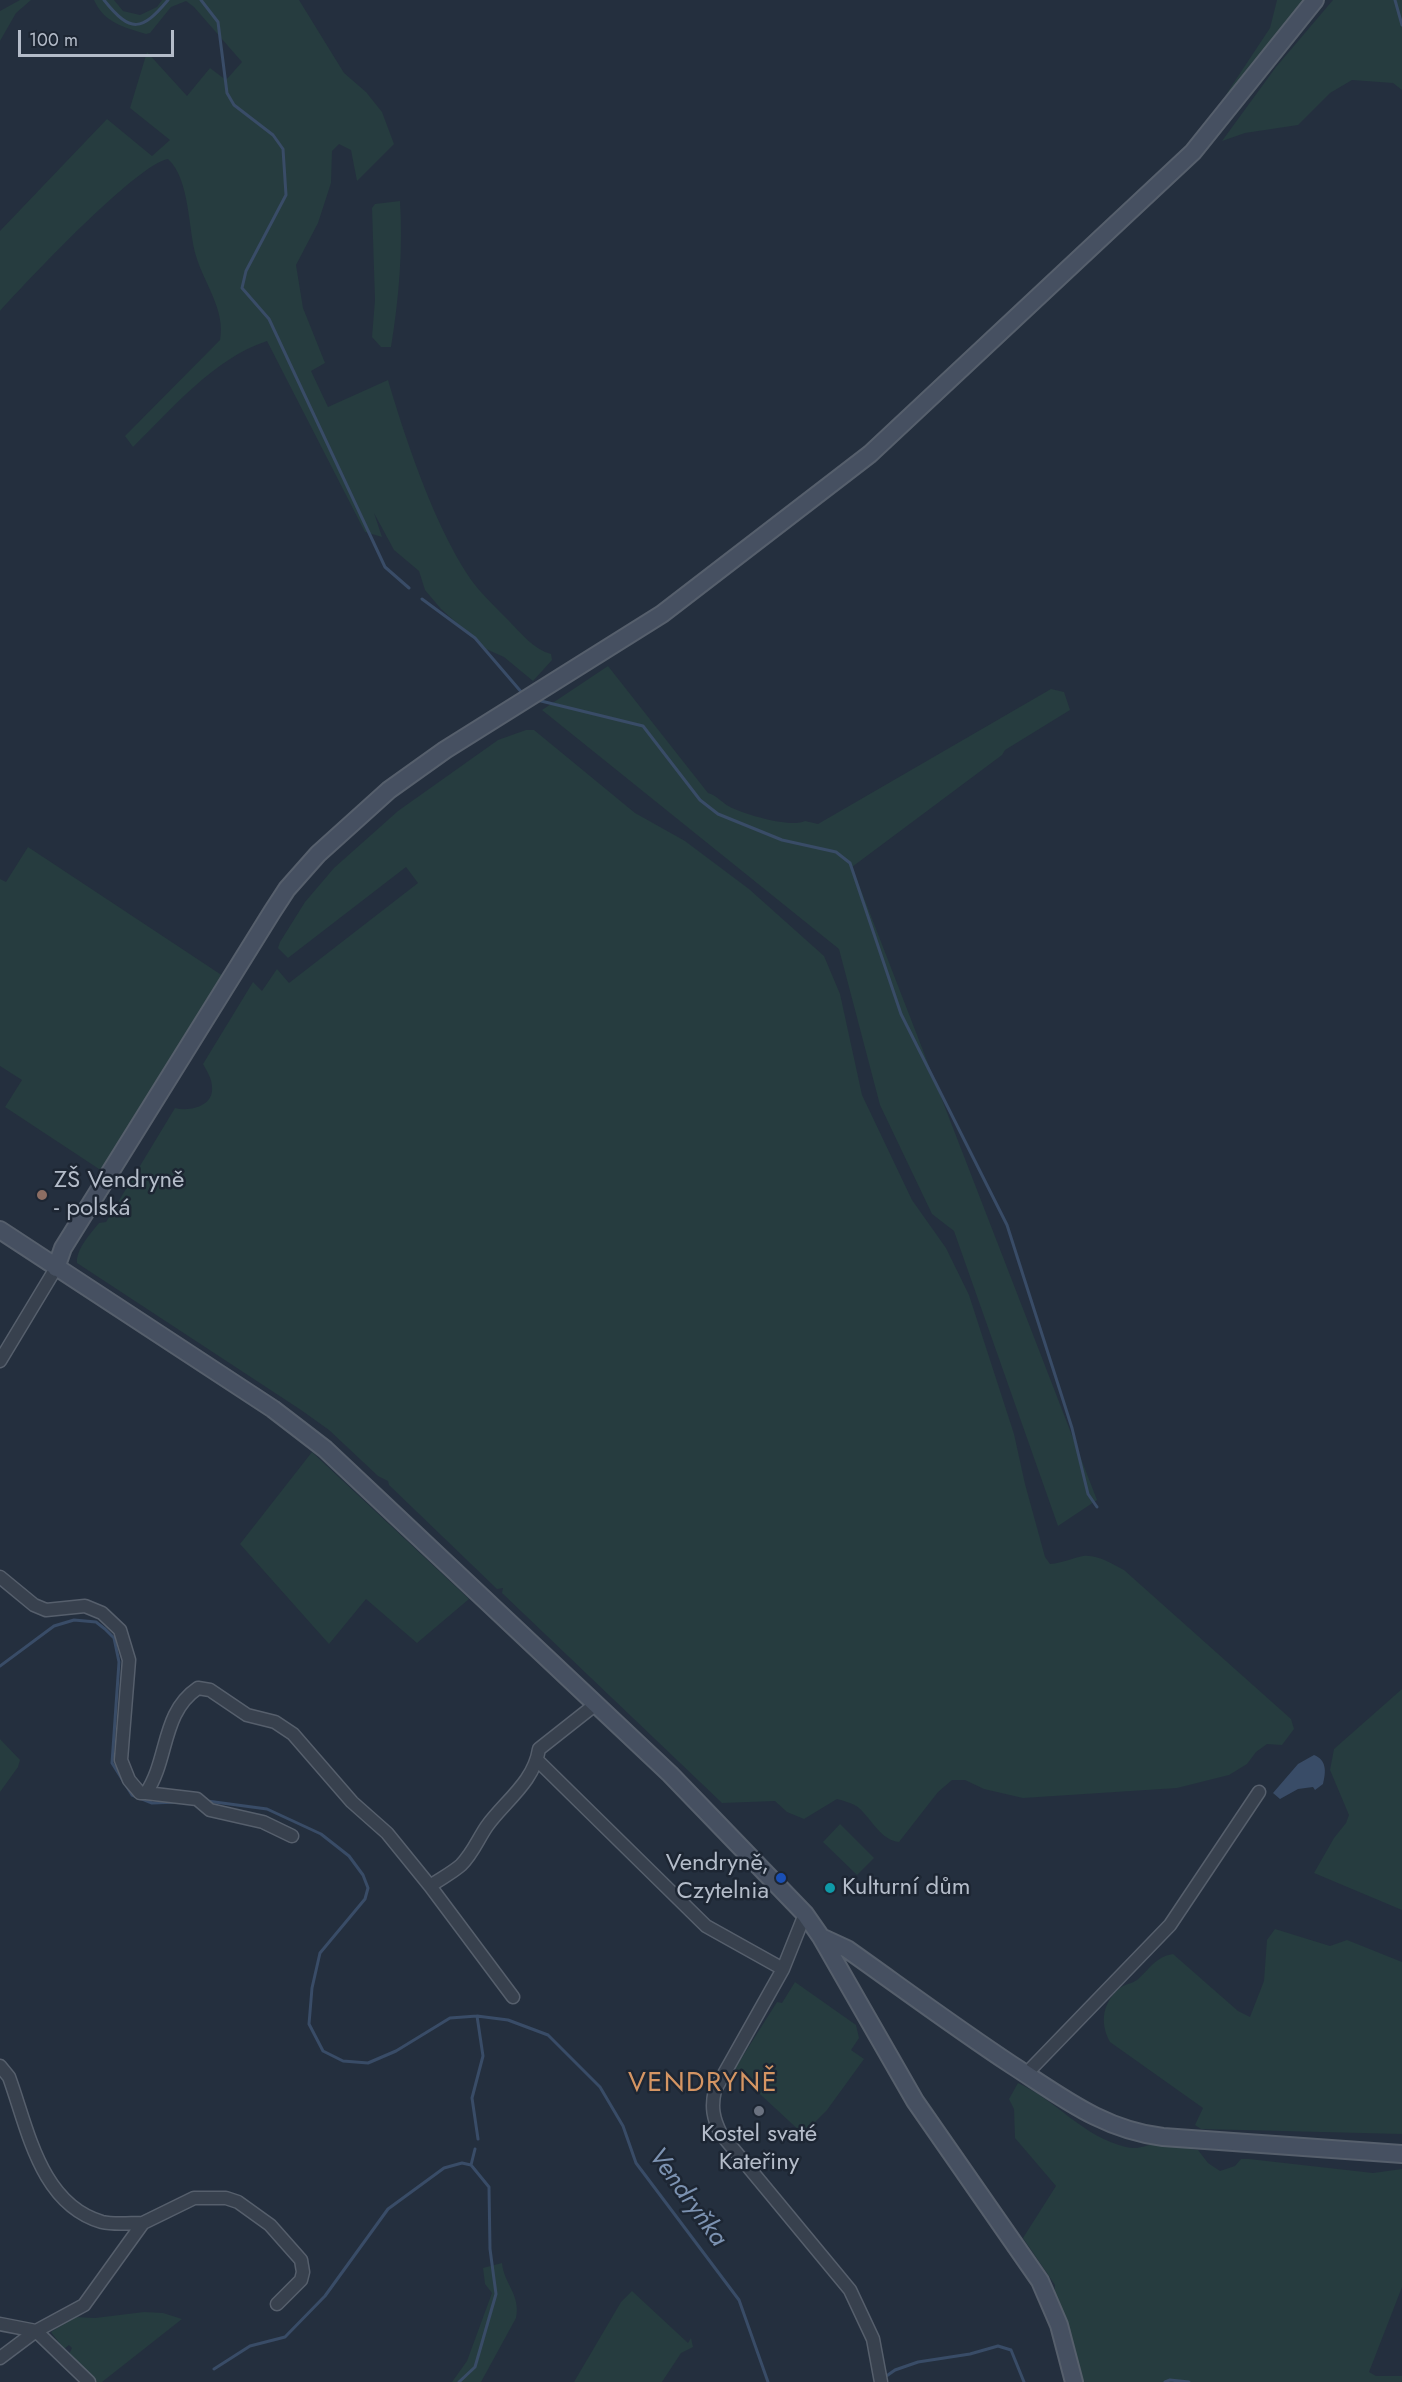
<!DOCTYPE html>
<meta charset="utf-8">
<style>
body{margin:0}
#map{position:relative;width:1402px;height:2382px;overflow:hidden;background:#242f3e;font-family:Jost,sans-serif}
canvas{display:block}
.scale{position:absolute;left:18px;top:30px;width:156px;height:27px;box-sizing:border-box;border:3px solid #b4bcc9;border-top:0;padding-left:8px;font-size:18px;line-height:21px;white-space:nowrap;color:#b4bcc9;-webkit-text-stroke:4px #1d2633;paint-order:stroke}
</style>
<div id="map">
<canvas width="1402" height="2382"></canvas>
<div class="scale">100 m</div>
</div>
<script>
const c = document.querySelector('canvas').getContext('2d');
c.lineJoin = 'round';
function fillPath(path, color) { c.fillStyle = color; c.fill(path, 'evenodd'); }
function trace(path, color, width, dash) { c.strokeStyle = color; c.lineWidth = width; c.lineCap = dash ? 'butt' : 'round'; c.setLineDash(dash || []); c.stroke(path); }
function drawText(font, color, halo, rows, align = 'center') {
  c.font = font + ' Jost,sans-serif'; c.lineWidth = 5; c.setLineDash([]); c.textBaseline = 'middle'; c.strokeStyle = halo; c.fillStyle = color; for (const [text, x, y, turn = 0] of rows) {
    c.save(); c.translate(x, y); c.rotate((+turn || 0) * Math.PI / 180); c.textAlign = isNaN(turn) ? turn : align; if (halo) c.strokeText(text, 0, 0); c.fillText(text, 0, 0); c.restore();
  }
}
const green = new Path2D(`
 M 20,0 L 31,0 L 16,13 L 0,41 L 0,11 Z
 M 94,0 L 114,0 L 123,11 L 140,15 L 157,7 L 162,0 L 299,0 L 344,73 L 366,92 L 382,112 L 394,144 L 357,181 L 351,150 L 339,144 L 332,151 L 331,183 L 318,223 L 296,265 L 303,308 L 325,363 L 311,371 L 328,407 L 388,380 C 406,441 440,543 480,591 C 489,601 499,611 509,621 C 522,634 533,649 551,654 L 552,660 L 533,681 L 504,657 L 486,649 L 441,609 L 425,590 L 419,571 L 394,550 L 374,513 L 382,537 L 365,532 L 267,341 C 213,359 173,408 133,447 L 125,436 L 220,340 C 226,311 204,283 196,256 C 188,229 190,179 168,159 C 137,164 26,282 0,311 L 0,231 L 107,119 L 152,156 L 170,140 L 130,108 L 147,52 L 187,96 L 210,68 L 226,80 L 242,62 L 194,7 L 186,1 L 171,7 L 150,33 L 146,34 C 124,27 104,23 94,0 Z
 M 1277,0 L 1307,0 L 1232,98 L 1227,93 L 1270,28 Z
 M 1333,0 L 1402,0 L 1402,90 L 1393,83 L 1352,80 L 1330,93 L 1298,125 L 1245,133 L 1222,141 L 1276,67 Z
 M 400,201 C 403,250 399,298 391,347 L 381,347 L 372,337 L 375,300 L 372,208 L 375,204 Z
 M 608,666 L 708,793 C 718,796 723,804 732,808 C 748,815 790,828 805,821 L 818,824 L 1051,689 L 1064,692 L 1070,710 L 1005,750 L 1002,755 L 852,867 L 1097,1500 L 1058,1526 L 954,1231 L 932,1214 L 880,1105 L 839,949 L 542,710 Z
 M 526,730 L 534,730 L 635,813 L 685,841 L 749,889 L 824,956 L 840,994 L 862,1095 L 912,1200 L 946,1248 L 969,1295 L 1014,1434 L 1025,1484 L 1045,1557 L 1050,1564 C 1063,1563 1072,1558 1083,1556 C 1097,1554 1112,1564 1124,1570 L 1291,1719 L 1294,1729 L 1282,1745 L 1267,1744 L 1256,1752 L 1247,1764 L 1229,1775 L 1177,1788 L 1023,1798 L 984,1789 L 965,1780 L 952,1780 L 938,1792 L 899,1842 C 881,1840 872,1820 859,1808 C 853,1803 844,1801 837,1799 L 804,1819 L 787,1812 L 775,1801 L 722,1803 L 502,1593 L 503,1588 L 497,1589 L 389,1485 L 388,1481 L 378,1476 L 329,1430 L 301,1410 L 77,1263 C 76,1249 91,1233 99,1223 L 106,1222 L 175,1108 C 190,1112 214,1106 212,1087 C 212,1079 207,1071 203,1064 L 253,982 L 262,991 L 277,969 L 289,983 L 418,883 L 406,867 L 288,958 L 278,948 L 280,942 L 305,902 L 334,868 L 398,811 L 498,740 Z
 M 28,847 L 223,976 L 102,1171 L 5,1107 L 22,1080 L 0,1066 L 0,879 L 6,882 Z
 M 312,1452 L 469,1599 L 417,1643 L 366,1599 L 329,1644 L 240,1544 Z
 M 1402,1689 L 1402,1910 L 1314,1873 L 1334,1838 L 1346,1823 L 1349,1815 L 1330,1770 L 1334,1749 Z
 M 0,1739 L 20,1760 L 18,1767 L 0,1792 Z
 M 840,1824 L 874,1858 L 857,1875 L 823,1842 Z
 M 1275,1929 L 1330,1946 L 1347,1940 L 1402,1962 L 1402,2134 L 1201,2129 L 1195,2125 L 1203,2108 L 1110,2042 C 1099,2022 1103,2002 1120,1988 C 1125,1984 1131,1984 1137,1980 C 1150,1969 1155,1957 1173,1954 L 1238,2011 L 1250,2017 L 1264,1981 L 1267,1940 Z
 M 795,1982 L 856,2025 L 859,2038 L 851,2050 L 864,2059 L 827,2110 L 803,2134 L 734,2070 L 777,2002 L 782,2003 Z
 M 1018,2083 C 1056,2100 1083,2137 1126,2147 C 1139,2151 1149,2143 1162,2143 C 1175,2142 1185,2149 1198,2150 L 1208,2163 L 1220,2171 L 1235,2166 L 1241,2159 L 1249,2159 L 1373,2173 L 1402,2169 L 1402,2287 L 1369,2372 L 1376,2376 L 1402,2376 L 1402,2382 L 1081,2382 L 1054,2297 L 1055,2285 L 1023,2238 L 1056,2186 L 1015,2138 L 1014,2109 L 1009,2099 Z
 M 502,2263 C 504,2284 521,2295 516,2318 L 481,2382 L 452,2382 L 467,2361 L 492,2293 L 485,2284 L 483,2268 Z
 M 632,2291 L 688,2343 L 691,2338 L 693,2347 L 681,2353 L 662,2382 L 574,2382 L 621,2302 Z
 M 144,2312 L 163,2313 L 182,2319 L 102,2382 L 94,2382 L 69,2354 L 72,2348 L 69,2345 L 64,2349 L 51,2332 L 75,2317 L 95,2318 Z`);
const water = new Path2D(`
 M 1314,1755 C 1327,1760 1326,1772 1323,1784 L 1315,1790 L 1313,1787 L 1298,1789 L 1280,1799 L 1273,1793 L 1298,1764 Z`);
const stream = new Path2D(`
 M 104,0 C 131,34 142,31 168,0
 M 201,0 L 218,22 L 227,93 L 234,105 L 273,135 L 283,149 L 286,195 L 246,271 L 242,288 L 269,319 L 385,567 L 409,588
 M 1395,0 L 1402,25
 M 422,599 L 475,638 L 523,694
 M 537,700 L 643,726 L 700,800 L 718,814 L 782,840 L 836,852 L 850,863 L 901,1014 L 1007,1225 L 1072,1428 L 1088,1494 L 1097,1507
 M 0,1666 L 54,1626 L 74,1620 L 96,1622 L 105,1629 L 114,1638 L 119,1662 L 112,1763 L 132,1795 L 152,1803 L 179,1802
 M 207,1801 L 267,1809 L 321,1834 L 349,1856 L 363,1875 L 368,1888 L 365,1899 L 320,1953 L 312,1988 L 309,2024 L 323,2051 L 343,2061 L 368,2063 L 396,2051 L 450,2018 L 477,2016 L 508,2020 L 548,2035 L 600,2087 L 623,2126 L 636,2163 L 739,2300 L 768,2382
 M 477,2016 L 483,2056 L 472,2098 L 478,2139
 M 214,2369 L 250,2346 L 285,2337 L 325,2296 L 388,2209 L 444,2168 L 462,2163 L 471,2165
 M 885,2377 L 895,2370 L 918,2362 L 970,2354 L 998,2346 L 1011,2350 L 1024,2382
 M 459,2382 L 475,2367 L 496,2294 L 490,2249 L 489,2187 L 471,2165 L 475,2149
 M 1165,2382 L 1170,2380 L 1189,2382`);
const street = new Path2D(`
 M 0,1361 L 56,1268
 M 0,1577 L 34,1605 L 46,1610 L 85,1606 L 102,1613 L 120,1630 L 129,1660 L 121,1760 L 129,1780 L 140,1793 L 146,1793 C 169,1759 161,1713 198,1688 L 210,1690 L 247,1715 L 275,1722 L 293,1734 L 352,1802 L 387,1833 L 430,1886 C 440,1879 452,1873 461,1865 C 473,1853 478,1839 487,1826 C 505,1801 534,1782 539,1749 L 596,1704
 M 537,1760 L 706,1926 L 783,1969
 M 146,1793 L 197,1799 L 210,1810 L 263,1822 L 292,1836
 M 430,1886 L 513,1997
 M 805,1914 L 783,1969 L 715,2090 C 711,2107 713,2118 721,2134 L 850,2290 L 873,2339 L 881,2382
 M 0,2066 L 9,2077 C 28,2129 40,2204 102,2222 C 114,2225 130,2223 143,2223
 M 1026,2074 L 1170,1925 L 1259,1792
 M 0,2324 L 36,2331 L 0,2358
 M 89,2382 L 36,2331 L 84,2305 L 143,2223 L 194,2198 L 226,2198 L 238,2202 L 270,2225 L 301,2260 L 303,2272 L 301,2280 L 277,2304`);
const secondary = new Path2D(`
 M 0,1230 L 273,1409 L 325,1449 L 670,1774 L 805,1914 L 821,1937 L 915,2101 L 1040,2281 L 1059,2325 L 1074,2382
 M 56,1268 L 63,1248 L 272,912 L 287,889 L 318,854 L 389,790 L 445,750 L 662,614 L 870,454 L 1193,152 L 1315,0
 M 821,1937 L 847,1949 C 902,1988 956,2028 1012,2065 C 1062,2097 1103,2130 1163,2137 L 1402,2154`);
const markers = [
 [42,1195,6,"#8d6e63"],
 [781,1878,6,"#1a4fb4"],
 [830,1888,6,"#0f9aa8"],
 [759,2111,6,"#6b7280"]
];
const poiNames = [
 ["ZŠ Vendryně",54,1181],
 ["- polská",54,1209],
 ["Vendryně,",769,1864,"right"],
 ["Czytelnia",769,1892,"right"],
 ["Kulturní dům",842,1888],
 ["Kostel svaté",759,2135,"center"],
 ["Kateřiny",759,2163,"center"]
];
const waterNames = [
 ["Vendryňka",687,2198,54]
];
const quarterNames = [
 ["VENDRYNĚ",703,2084]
];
fillPath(green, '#263c3f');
fillPath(water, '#394c67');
trace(stream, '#394c67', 3);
trace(street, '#565f6c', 15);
trace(secondary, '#565f6c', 20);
trace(street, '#38414e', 12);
trace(secondary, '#465061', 16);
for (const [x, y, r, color] of markers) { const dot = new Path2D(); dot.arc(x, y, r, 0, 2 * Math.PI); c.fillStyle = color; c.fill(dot); trace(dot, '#1d2633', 2); }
drawText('24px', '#b4bcc9', '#1d2633', poiNames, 'left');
drawText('italic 26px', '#7c92b1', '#1d2633', waterNames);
c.letterSpacing = '1.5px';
drawText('27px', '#d59563', '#1d2633', quarterNames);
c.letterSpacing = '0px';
</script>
